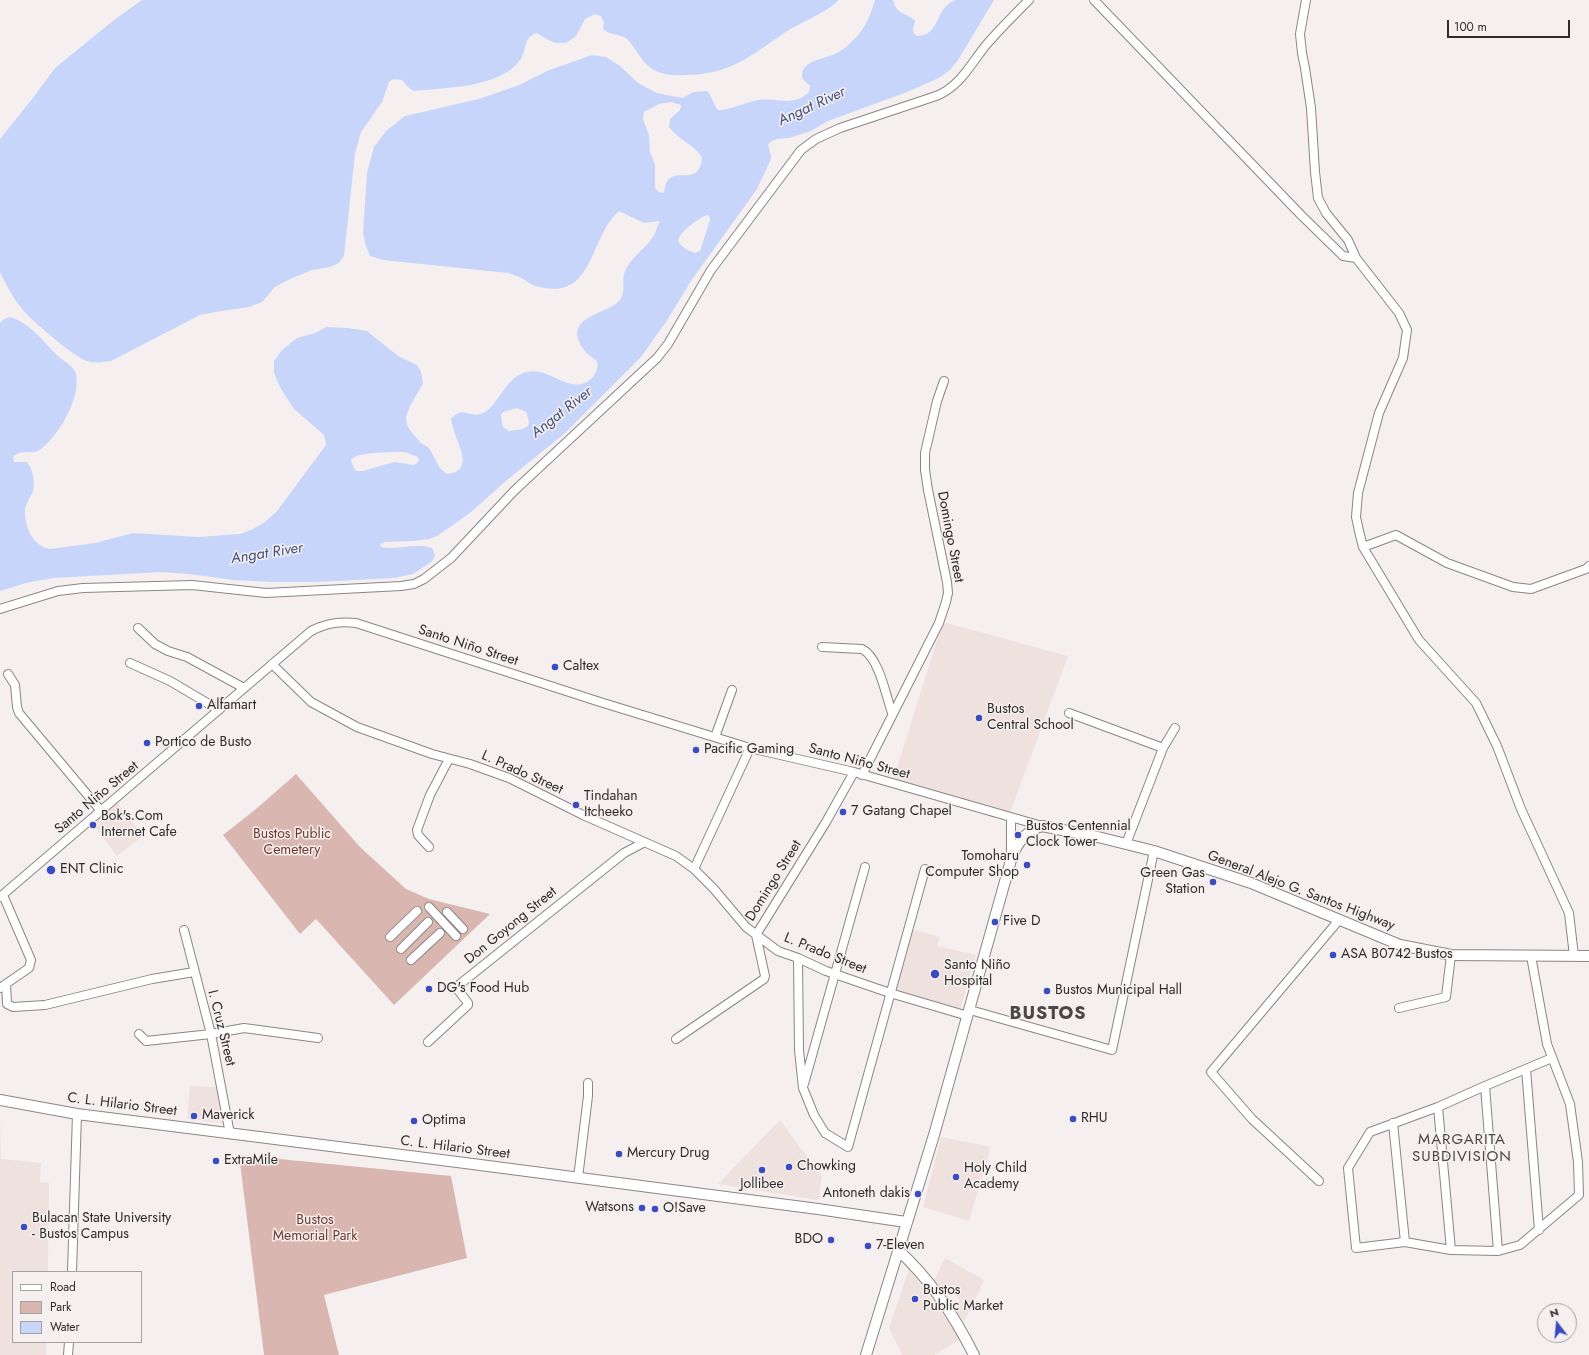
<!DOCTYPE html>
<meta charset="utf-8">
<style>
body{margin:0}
#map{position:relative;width:1589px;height:1355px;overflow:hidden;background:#f5f0ef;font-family:Jost,sans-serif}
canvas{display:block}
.legend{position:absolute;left:12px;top:1271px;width:130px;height:72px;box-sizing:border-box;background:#f5f0ef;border:1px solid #a5a1a1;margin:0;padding:5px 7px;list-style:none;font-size:12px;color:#2d2b2b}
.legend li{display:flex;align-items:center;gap:8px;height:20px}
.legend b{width:20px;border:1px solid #a5a1a1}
.north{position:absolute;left:1537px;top:1303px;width:40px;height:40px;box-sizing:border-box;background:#f5f0ef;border:1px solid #a5a1a1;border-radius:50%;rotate:344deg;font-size:11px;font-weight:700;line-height:16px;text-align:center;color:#2d2b2b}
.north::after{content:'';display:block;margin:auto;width:14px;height:18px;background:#3a4cbf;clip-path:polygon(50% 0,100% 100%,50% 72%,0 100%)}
.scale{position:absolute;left:1447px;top:20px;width:123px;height:18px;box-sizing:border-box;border:2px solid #2d2b2b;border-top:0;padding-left:5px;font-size:12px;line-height:14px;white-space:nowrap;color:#2d2b2b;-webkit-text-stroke:3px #f5f0ef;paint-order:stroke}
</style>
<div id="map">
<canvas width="1589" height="1355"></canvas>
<ul class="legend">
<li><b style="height:5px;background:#fff"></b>Road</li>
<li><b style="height:11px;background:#d9b7b0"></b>Park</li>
<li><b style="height:11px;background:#c8d5fa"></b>Water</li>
</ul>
<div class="north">N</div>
<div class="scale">100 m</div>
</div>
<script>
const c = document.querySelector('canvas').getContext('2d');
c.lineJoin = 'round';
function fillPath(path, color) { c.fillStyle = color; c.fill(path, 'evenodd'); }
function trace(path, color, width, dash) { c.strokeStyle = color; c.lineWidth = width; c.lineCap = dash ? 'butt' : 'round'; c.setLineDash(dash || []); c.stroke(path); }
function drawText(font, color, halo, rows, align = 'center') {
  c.font = font + ' Jost,sans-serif'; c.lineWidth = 3; c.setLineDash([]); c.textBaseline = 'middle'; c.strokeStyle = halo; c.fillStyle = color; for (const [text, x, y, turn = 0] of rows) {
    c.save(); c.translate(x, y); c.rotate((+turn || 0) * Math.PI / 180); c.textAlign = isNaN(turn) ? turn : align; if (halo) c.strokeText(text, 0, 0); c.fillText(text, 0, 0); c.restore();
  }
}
const built = new Path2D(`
 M 943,622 L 1068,656 L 1010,813 L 893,780 Z
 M 117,803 L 143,836 L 117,856 L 91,822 Z
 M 912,929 L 940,937 L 937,946 L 976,955 L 960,1010 L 894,991 Z
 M 190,1086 L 218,1087 L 224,1123 L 187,1119 Z
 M 0,1115 L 1,1159 L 41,1163 L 40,1182 L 49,1183 L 48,1272 L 13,1272 L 13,1342 L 46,1342 L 46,1355 L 0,1355 Z
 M 780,1120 L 822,1177 L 818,1200 L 718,1184 Z
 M 941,1137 L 991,1147 L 969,1221 L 923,1207 Z
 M 945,1258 L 984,1280 L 964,1322 L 955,1310 L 960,1299 L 934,1281 Z
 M 909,1269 L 961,1339 L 934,1355 L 902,1355 L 889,1328 Z`);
const green = new Path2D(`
 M 296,774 L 360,847 L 406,889 L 429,899 L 490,914 L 394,1005 L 316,919 L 300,934 L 223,835 L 256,809 Z
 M 239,1155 L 451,1176 L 467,1258 L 324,1295 L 339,1355 L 264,1355 Z`);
const water = new Path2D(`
 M 142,0 L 839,0 C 823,15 802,21 784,33 C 749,57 731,74 686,75 C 675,76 660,75 651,68 C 641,61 636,49 628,40 C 620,33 611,36 603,29 L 604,23 L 601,16 L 595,14 L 585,19 L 576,36 L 566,43 L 556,43 L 548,40 L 537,33 C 522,38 528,49 520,60 C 501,88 443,88 413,91 L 407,86 L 402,80 L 393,79 L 389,82 L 382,102 L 361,132 L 355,154 L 344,256 L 339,263 L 330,267 L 312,270 L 290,279 L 275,287 L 262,302 L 249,307 L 215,312 L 200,315 L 111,361 C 103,362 95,364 87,361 C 75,358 31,320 22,309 C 13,298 6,285 0,272 L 0,139 L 36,94 L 55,68 L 114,20 Z
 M 875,0 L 893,0 C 896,15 908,13 915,21 L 913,30 L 914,33 L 917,36 C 942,35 933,8 956,0 C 964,0 985,0 994,0 L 958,60 L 950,70 L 939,78 L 907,92 L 828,121 L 811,131 L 789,138 L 777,139 L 770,142 L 768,145 L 771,155 L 771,159 L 757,189 L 691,281 L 666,322 L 641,357 L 564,434 L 507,480 L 470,513 L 437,536 L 429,539 L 413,541 L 385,542 L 380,544 L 381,547 C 397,551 416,542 432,548 L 435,555 L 433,560 L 427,565 L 413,574 L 395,578 L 316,582 L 272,582 L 233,580 L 197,575 L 163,572 L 53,578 L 26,583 L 0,591 L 0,323 L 4,319 L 10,317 C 32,324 43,342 59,357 C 65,362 74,366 76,374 C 81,398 59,435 41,449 C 32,456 23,448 13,457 L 14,462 L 27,462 C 33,469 35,483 33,491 C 30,498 25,504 25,512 C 25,528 33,546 50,549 L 95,543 L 133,533 L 198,537 L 240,534 L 251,530 L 265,522 L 277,511 L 326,445 L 324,435 L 294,409 L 281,389 L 274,373 L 274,361 L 282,350 L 297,338 L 315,333 L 326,327 L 348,328 L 367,331 L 398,356 L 417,365 L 421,372 L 423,383 L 410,406 L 406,417 L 407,425 L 412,433 L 421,443 L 429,448 L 440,468 L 447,474 C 471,471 462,453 456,437 C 454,431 452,425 451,419 C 463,405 468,418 481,414 C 499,407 504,377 527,372 C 551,366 571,398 592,378 C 597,373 598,367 597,361 C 588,355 582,350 578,339 C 571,316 608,313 619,301 C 626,293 622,283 624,274 C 629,258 646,249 654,235 C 656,231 658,225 660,221 L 644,223 L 619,211 C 588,238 595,303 536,286 C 531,285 527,281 523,279 C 518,276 513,275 508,273 L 383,260 L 370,256 L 366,246 L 363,233 L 367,173 L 374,147 L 386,131 L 405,116 L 479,99 L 519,85 L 547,71 L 592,55 L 606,57 L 620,66 L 638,83 L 657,93 L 682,98 L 694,92 L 707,91 C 712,96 713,104 718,110 C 727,111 747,102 758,100 C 778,97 792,108 809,92 L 810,86 C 808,83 803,81 802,77 C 801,61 822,59 832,55 C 838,53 844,49 848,45 C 863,33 870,18 875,0 ZM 671,102 L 681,105 L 680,110 L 670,119 L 669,127 C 680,141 693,144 702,157 C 700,185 679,170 670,178 C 665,182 665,188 664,193 L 659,192 L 655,188 L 655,165 L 650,152 L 649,135 L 643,119 L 644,112 L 659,104 ZM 707,215 L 710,217 L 710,220 L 700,251 L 695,253 C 674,245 674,238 691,225 C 696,221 701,217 707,215 ZM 517,408 L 526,412 L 529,422 L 528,426 L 522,429 L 509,431 L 503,427 L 501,415 L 503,412 ZM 393,452 L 405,452 L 418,457 L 419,461 L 414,465 L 394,462 L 363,471 L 356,471 L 353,466 L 351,460 C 356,452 384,453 393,452 Z`);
const minor = new Path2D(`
 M 1094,0 L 1301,215 L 1343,256 L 1356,258
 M 1306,0 L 1300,34 L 1302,53 L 1305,68 L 1311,108 L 1315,172 L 1318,198 L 1326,213 L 1348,240 L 1356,258 L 1399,313 L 1407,330 L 1403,358 L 1379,413 L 1358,493 L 1356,517 L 1359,531 L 1363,547 L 1419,640 L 1476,703 L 1497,746 L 1521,809 L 1569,913 L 1574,956
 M 1363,547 L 1396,535 L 1447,563 L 1513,587 L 1531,589 L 1586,569 L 1589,566
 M 0,609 L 58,591 L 83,588 L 192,585 L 266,593 L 401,586 L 414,584 L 424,579 L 451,558 L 515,490 L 657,358 L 668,344 L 711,270 L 801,150 L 816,139 L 840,128 L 936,96 C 960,87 971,63 987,44 C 1000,29 1015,14 1029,0
 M 138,628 L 155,644 L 168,651 L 187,657 L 244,688
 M 822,647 L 862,649 C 879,657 886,696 892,713
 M 130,663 L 170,681 L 219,710
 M 272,664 L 311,702 L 357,727 L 432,754 L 470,764 L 509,778 L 583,815 L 676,856 L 694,869 L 714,889 L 746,927 L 778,951 L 798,958 L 826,971 L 890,993 L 968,1016
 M 8,674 L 15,685 L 17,707 L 19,713 L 101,811
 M 1069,713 L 1163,748
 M 715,737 L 732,690
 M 862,775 L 939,623 L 946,602 L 948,593 L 947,582 L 928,490 L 925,470 L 925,453 L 937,401 L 944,381
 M 1126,844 L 1163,748 L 1175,728
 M 429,847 L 418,835 L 417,830 L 430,795 L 449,759
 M 1011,857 L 1011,818
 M 694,869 L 750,748
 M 0,897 L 311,631 C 326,623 339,621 356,623 L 600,702 L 750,748 L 854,772 L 1042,826
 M 429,907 L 456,936
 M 447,912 L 463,929
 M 184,930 L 211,1034 L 230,1134
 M 390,937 L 417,911
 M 401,949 L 428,922
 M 1531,956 L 1547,1044 L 1570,1104 L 1578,1162 L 1579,1195 L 1520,1245 L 1498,1251 L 1451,1250 L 1405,1242 L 1356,1248 L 1348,1168 L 1370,1132 L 1438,1107 L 1485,1086 L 1552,1058
 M 798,958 L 799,1050 L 803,1088 L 814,1115 L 825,1133 L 848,1147 L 925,869
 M 411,960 L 440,933
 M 6,984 L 7,1004 L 13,1007 L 45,1005 L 152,979 L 194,972
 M 0,988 L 29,968 L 31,960 L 3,895
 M 1399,1008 L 1446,997 L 1451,955
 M 970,1010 L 1112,1050 L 1154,851
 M 139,1034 L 146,1041 L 211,1034 L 244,1028 L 318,1038
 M 676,1039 L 764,979 L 765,976 L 756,935 L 826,822 L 854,772
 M 428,1042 L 468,1005 L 468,1003 L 458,990 L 460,984 L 624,853 L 643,843
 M 1526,1069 L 1539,1230
 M 804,1084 L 865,867
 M 1485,1086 L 1498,1251
 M 1438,1107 L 1451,1250
 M 1393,1123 L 1405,1242
 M 578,1178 L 588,1096 L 588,1083
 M 1319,1181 L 1252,1119 L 1211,1072 L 1339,920
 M 72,1272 L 77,1114
 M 68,1355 L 69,1342`);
const major = new Path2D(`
 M 0,1100 L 77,1114 L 465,1163 L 818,1209 L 906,1222
 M 898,1250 C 929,1278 955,1317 974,1355
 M 866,1355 L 934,1135 L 1011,860 C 1016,844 1026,831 1042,826 L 1098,837 L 1154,851 L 1251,883 L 1400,945 L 1451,955 L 1589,956`);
const markers = [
 [555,667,4,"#3a4cbf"],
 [199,706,4,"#3a4cbf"],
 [979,718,4,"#3a4cbf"],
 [147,743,4,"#3a4cbf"],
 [696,750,4,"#3a4cbf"],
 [576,805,4,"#3a4cbf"],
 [843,812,4,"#3a4cbf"],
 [93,825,4,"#3a4cbf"],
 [1018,835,4,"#3a4cbf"],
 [1027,865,4,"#3a4cbf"],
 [51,870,5,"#3a4cbf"],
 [1213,882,4,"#3a4cbf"],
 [995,922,4,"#3a4cbf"],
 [1333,955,4,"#3a4cbf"],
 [935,974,5,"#3a4cbf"],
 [429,989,4,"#3a4cbf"],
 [1047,991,4,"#3a4cbf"],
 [194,1116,4,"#3a4cbf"],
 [1073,1119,4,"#3a4cbf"],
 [414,1121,4,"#3a4cbf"],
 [619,1154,4,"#3a4cbf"],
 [216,1161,4,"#3a4cbf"],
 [789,1167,4,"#3a4cbf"],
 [762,1170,4,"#3a4cbf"],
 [956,1177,4,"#3a4cbf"],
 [918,1194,4,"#3a4cbf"],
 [642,1208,4,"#3a4cbf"],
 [655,1209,4,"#3a4cbf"],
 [24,1227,4,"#3a4cbf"],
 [831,1240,4,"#3a4cbf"],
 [868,1246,4,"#3a4cbf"],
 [915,1299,4,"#3a4cbf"]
];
const streetNames = [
 ["Domingo Street",950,537,79],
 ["Santo Niño Street",468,646,18],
 ["Santo Niño Street",859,762,15],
 ["L. Prado Street",522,773,24],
 ["Santo Niño Street",97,798,-40],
 ["Domingo Street",774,881,-58],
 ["General Alejo G. Santos Highway",1301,891,21],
 ["Don Goyong Street",511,926,-39],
 ["L. Prado Street",825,954,22],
 ["I. Cruz Street",221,1028,76],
 ["C. L. Hilario Street",122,1105,7],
 ["C. L. Hilario Street",455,1148,7]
];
const poiNames = [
 ["Caltex",563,667],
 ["Alfamart",207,706],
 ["Bustos",987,710],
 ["Central School",987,726],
 ["Portico de Busto",155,743],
 ["Pacific Gaming",704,750],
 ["Tindahan",584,797],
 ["Itcheeko",584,813],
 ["7 Gatang Chapel",851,812],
 ["Bok's.Com",101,817],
 ["Internet Cafe",101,833],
 ["Bustos Centennial",1026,827],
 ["Clock Tower",1026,843],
 ["Tomoharu",1019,857,"right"],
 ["Computer Shop",1019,873,"right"],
 ["ENT Clinic",60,870],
 ["Green Gas",1205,874,"right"],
 ["Station",1205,890,"right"],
 ["Five D",1003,922],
 ["ASA B0742 Bustos",1341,955],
 ["Santo Niño",944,966],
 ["Hospital",944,982],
 ["DG's Food Hub",437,989],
 ["Bustos Municipal Hall",1055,991],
 ["Maverick",202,1116],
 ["RHU",1081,1119],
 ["Optima",422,1121],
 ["Mercury Drug",627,1154],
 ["ExtraMile",224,1161],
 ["Chowking",797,1167],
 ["Holy Child",964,1169],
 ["Academy",964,1185],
 ["Jollibee",762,1185,"center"],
 ["Antoneth dakis",910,1194,"right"],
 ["Watsons",634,1208,"right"],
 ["O!Save",663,1209],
 ["Bulacan State University",32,1219],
 ["- Bustos Campus",32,1235],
 ["BDO",823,1240,"right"],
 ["7-Eleven",876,1246],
 ["Bustos",923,1291],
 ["Public Market",923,1307]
];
const parkNames = [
 ["Bustos Public",292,835],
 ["Cemetery",292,851],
 ["Bustos",315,1221],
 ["Memorial Park",315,1237]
];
const waterNames = [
 ["Angat River",812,107,-25],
 ["Angat River",562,413,-38],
 ["Angat River",267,554,-9]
];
const neighbourhoodNames = [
 ["MARGARITA",1462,1140],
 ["SUBDIVISION",1462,1157]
];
const districtNames = [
 ["BUSTOS",1048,1015]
];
fillPath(built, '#efe1de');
fillPath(green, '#d9b7b0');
fillPath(water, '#c8d5fa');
trace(minor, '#8a8685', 10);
trace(major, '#8a8685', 12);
trace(minor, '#fff', 8);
trace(major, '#fff', 10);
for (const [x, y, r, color] of markers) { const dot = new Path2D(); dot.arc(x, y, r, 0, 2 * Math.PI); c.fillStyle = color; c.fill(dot); trace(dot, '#f5f0ef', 1.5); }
drawText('14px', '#2d2b2b', '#f5f0ef', streetNames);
drawText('14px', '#2d2b2b', '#f5f0ef', poiNames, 'left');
drawText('14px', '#71372c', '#f5f0ef', parkNames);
drawText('italic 15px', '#435182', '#f5f0ef', waterNames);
c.letterSpacing = '1px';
drawText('15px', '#4b4746', '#f5f0ef', neighbourhoodNames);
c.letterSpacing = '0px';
c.letterSpacing = '1px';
drawText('bold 18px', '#4b4746', '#f5f0ef', districtNames);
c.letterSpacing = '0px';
</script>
